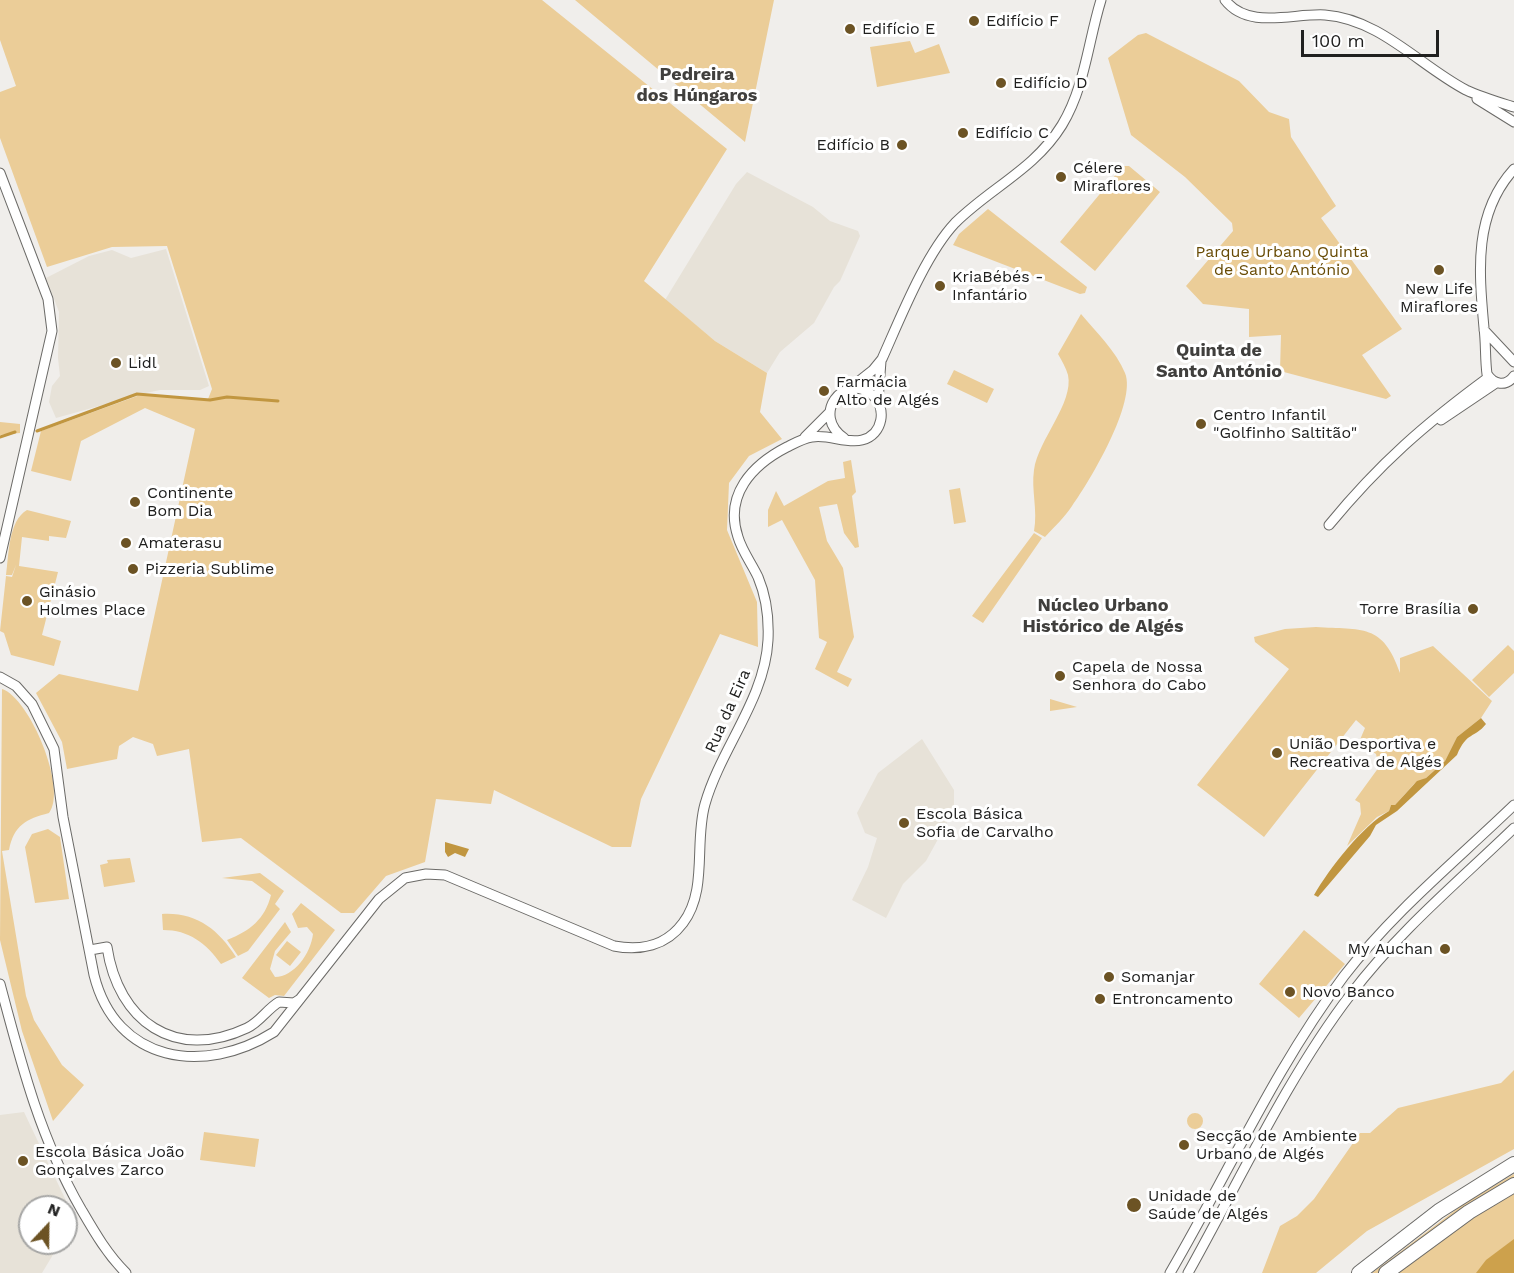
<!DOCTYPE html>
<meta charset="utf-8">
<style>
body{margin:0}
#map{position:relative;width:1514px;height:1273px;overflow:hidden;background:#f0eeeb;font-family:"Work Sans",sans-serif}
canvas{display:block}
.north{position:absolute;left:18px;top:1195px;width:60px;height:60px;box-sizing:border-box;background:#fff;border:2px solid #a6a6a5;border-radius:50%;rotate:22deg;font-size:16px;font-weight:700;line-height:24px;text-align:center;color:#20201f}
.north::after{content:'';display:block;margin:auto;width:21px;height:27px;background:#6c5324;clip-path:polygon(50% 0,100% 100%,50% 72%,0 100%)}
.scale{position:absolute;left:1301px;top:30px;width:138px;height:27px;box-sizing:border-box;border:3px solid #20201f;border-top:0;padding-left:8px;font-size:18px;line-height:21px;white-space:nowrap;color:#20201f;-webkit-text-stroke:4px #fff;paint-order:stroke}
</style>
<div id="map">
<canvas width="1514" height="1273"></canvas>
<div class="north">N</div>
<div class="scale">100 m</div>
</div>
<script>
const c = document.querySelector('canvas').getContext('2d');
c.lineJoin = 'round';
function fillPath(path, color) { c.fillStyle = color; c.fill(path, 'evenodd'); }
function trace(path, color, width, dash) { c.strokeStyle = color; c.lineWidth = width; c.lineCap = dash ? 'butt' : 'round'; c.setLineDash(dash || []); c.stroke(path); }
function drawText(font, color, halo, rows, align = 'center') {
  c.font = font + ' "Work Sans",sans-serif'; c.lineWidth = 6; c.setLineDash([]); c.textBaseline = 'middle'; c.strokeStyle = halo; c.fillStyle = color; for (const [text, x, y, turn = 0] of rows) {
    c.save(); c.translate(x, y); c.rotate((+turn || 0) * Math.PI / 180); c.textAlign = isNaN(turn) ? turn : align; if (halo) c.strokeText(text, 0, 0); c.fillText(text, 0, 0); c.restore();
  }
}
const built = new Path2D(`
 M 747,172 L 813,207 L 830,221 L 858,231 L 860,236 L 840,281 L 834,287 L 814,323 L 780,352 L 767,373 L 715,341 L 665,300 L 736,184 Z
 M 166,249 L 209,386 L 200,390 L 160,390 L 146,393 L 56,418 L 49,402 L 52,386 L 60,376 L 58,358 L 59,312 L 46,278 L 89,256 L 112,250 L 131,258 Z
 M 922,739 L 954,790 L 954,810 L 926,861 L 903,884 L 886,918 L 852,900 L 868,867 L 877,838 L 865,833 L 857,813 L 878,773 Z
 M 24,1112 L 69,1207 L 66,1211 L 66,1207 L 30,1207 L 30,1243 L 60,1243 L 42,1273 L 0,1273 L 0,1115 Z`);
const green = new Path2D(`
 M 0,0 L 542,0 L 727,149 L 644,281 L 715,341 L 767,373 L 760,412 L 782,439 L 749,456 L 729,483 L 727,530 L 757,602 L 758,647 L 720,634 L 641,799 L 631,847 L 612,847 L 494,790 L 491,804 L 436,799 L 425,862 L 386,876 L 354,913 L 341,913 L 241,838 L 202,842 L 189,749 L 157,756 L 153,744 L 133,737 L 119,746 L 117,759 L 67,769 L 62,742 L 36,693 L 59,674 L 138,691 L 195,429 L 145,408 L 81,441 L 71,481 L 31,471 L 41,431 L 140,395 L 208,399 L 212,389 L 167,246 L 112,247 L 47,267 L 0,138 L 0,92 L 16,86 L 0,40 Z
 M 575,0 L 774,0 L 745,142 Z
 M 1146,33 L 1239,81 L 1269,112 L 1289,119 L 1291,137 L 1336,206 L 1321,218 L 1402,329 L 1362,355 L 1391,396 L 1386,399 L 1280,371 L 1281,335 L 1249,337 L 1249,309 L 1203,304 L 1186,286 L 1233,231 L 1232,223 L 1185,177 L 1131,135 L 1108,58 L 1138,35 Z
 M 910,41 L 915,53 L 939,44 L 950,73 L 877,87 L 870,47 Z
 M 1123,166 L 1129,166 L 1160,192 L 1095,271 L 1060,242 Z
 M 988,209 L 1087,287 L 1085,293 L 1080,294 L 953,245 L 959,234 Z
 M 1081,314 C 1096,332 1116,351 1125,373 C 1137,402 1090,481 1072,506 C 1065,517 1054,527 1045,537 L 1034,531 C 1038,510 1031,490 1034,470 C 1038,440 1074,403 1068,375 C 1066,368 1062,361 1058,354 Z
 M 954,370 L 994,389 L 987,403 L 947,384 Z
 M 0,422 L 20,424 L 20,433 L 0,435 Z
 M 851,460 L 856,492 L 852,496 L 859,547 L 855,548 L 844,533 L 837,504 L 819,507 L 827,541 L 843,568 L 854,637 L 837,672 L 852,679 L 848,687 L 815,669 L 827,642 L 819,638 L 815,580 L 782,520 L 768,527 L 768,510 L 776,491 L 784,506 L 828,481 L 845,478 L 843,462 Z
 M 960,488 L 966,522 L 954,524 L 949,490 Z
 M 27,510 L 71,521 L 66,538 L 49,536 L 49,541 L 22,537 L 19,566 L 58,572 L 42,635 L 61,641 L 54,666 L 11,655 L 4,633 L 0,631 L 6,576 L 12,577 L 16,565 L 12,575 L 6,575 C 9,555 8,521 27,510 Z
 M 1034,533 L 1042,538 L 983,623 L 972,616 Z
 M 1316,627 C 1362,630 1383,623 1400,673 L 1400,658 L 1433,646 L 1492,701 L 1481,718 L 1457,737 L 1445,761 L 1426,778 L 1414,784 L 1395,805 L 1391,805 L 1389,811 L 1377,817 L 1347,846 L 1361,814 L 1360,803 L 1355,800 L 1379,767 L 1376,754 L 1359,742 L 1365,728 L 1356,720 L 1264,837 L 1197,785 L 1289,669 L 1255,642 L 1254,637 L 1285,629 Z
 M 1508,645 L 1514,651 L 1514,673 L 1489,697 L 1472,680 Z
 M 2,689 C 30,698 68,790 49,813 C 26,819 14,825 9,850 L 2,851 L 26,996 L 34,1020 L 62,1065 L 84,1085 L 53,1121 L 22,1031 L 0,940 Z
 M 1050,699 L 1077,707 L 1050,711 Z
 M 48,829 L 60,837 L 69,899 L 35,903 L 25,847 L 32,834 Z
 M 130,858 L 135,882 L 104,887 L 100,865 L 108,863 L 107,860 Z
 M 260,873 L 284,891 L 275,904 L 280,909 L 248,951 L 238,956 L 227,940 C 250,931 265,919 271,895 L 252,881 L 222,878 Z
 M 301,903 L 335,930 L 284,996 L 275,995 L 269,998 L 242,978 L 285,922 L 291,932 L 275,951 L 270,969 L 275,977 C 294,977 311,953 313,934 L 307,927 L 298,928 L 292,914 Z
 M 162,914 C 196,912 218,929 236,957 L 221,964 C 206,943 189,930 163,930 Z
 M 1304,930 L 1345,964 L 1299,1018 L 1259,984 Z
 M 287,941 L 301,952 L 290,966 L 276,955 Z
 M 1514,1070 L 1514,1149 L 1367,1231 L 1316,1273 L 1262,1273 L 1280,1226 L 1297,1216 L 1314,1199 L 1360,1133 L 1370,1133 L 1398,1108 L 1501,1083 Z
 M1187 1121a8 8 0 1 1 16 0a8 8 0 1 1-16 0Z
 M 204,1132 L 259,1139 L 255,1167 L 200,1160 Z
 M 1514,1174 L 1514,1273 L 1372,1273 L 1461,1206 Z`);
const forest = new Path2D(`
 M 1514,1239 L 1514,1273 L 1476,1273 L 1486,1260 Z`);
const water = new Path2D(`
 M 1481,718 L 1486,724 C 1474,739 1467,731 1457,755 L 1397,811 L 1376,825 L 1370,836 L 1318,897 L 1314,895 C 1329,869 1362,826 1389,811 L 1391,805 L 1395,805 L 1417,781 L 1426,778 L 1445,761 L 1457,737 Z
 M 445,842 L 469,849 L 465,857 L 455,853 L 448,857 L 445,852 Z`);
const stream = new Path2D(`
 M 37,431 L 137,394 L 210,400 L 227,397 L 278,401
 M 0,437 L 15,432`);
const minor = new Path2D(`
 M 1225,0 C 1248,30 1293,13 1325,15 C 1380,19 1420,66 1466,90 C 1481,97 1498,102 1514,107
 M 1477,99 L 1514,122
 M 1514,169 C 1473,214 1479,272 1484,328 C 1486,343 1485,360 1487,374 C 1494,385 1506,387 1514,376
 M 0,173 L 48,299 L 52,331 L 0,558
 M 1484,330 L 1514,362
 M 849,389 L 873,370 L 882,359 C 900,319 925,255 955,223 C 990,188 1035,169 1062,125 C 1085,87 1088,42 1101,0
 M 878,401 L 881,361
 M 1441,420 L 1496,383
 M 805,437 L 829,413
 M 1329,525 C 1380,463 1425,424 1489,377
 M 0,677 L 16,686 L 32,704 L 54,749 L 63,817 L 94,975 C 116,1063 204,1076 274,1032 L 379,899 L 405,878 L 426,874 L 445,875 L 614,946 C 640,951 666,946 683,923 C 708,890 694,842 705,804 C 721,748 765,699 768,640 C 769,619 766,596 758,577 C 752,564 742,551 738,537 C 724,495 752,465 787,447 C 795,443 804,438 812,437 C 829,434 846,444 862,440 C 883,435 888,407 871,394 C 843,373 811,415 844,438
 M 90,950 L 107,947 C 118,1021 175,1062 247,1028 C 260,1022 267,1009 279,1002 L 294,1003 L 300,999
 M 0,984 C 21,1063 40,1138 81,1209 C 95,1233 107,1254 126,1273
 M 1170,1273 C 1228,1174 1275,1068 1344,976 C 1393,912 1457,860 1514,805
 M 1188,1273 C 1239,1182 1288,1076 1351,994 C 1398,932 1458,882 1514,828`);
const highway = new Path2D(`
 M 1359,1273 L 1439,1211 L 1514,1164
 M 1386,1273 L 1469,1212 L 1514,1185`);
const markers = [
 [974,21,6,"#6c5324"],
 [850,29,6,"#6c5324"],
 [1001,83,6,"#6c5324"],
 [963,133,6,"#6c5324"],
 [902,145,6,"#6c5324"],
 [1061,177,6,"#6c5324"],
 [1439,270,6,"#6c5324"],
 [940,286,6,"#6c5324"],
 [116,363,6,"#6c5324"],
 [824,391,6,"#6c5324"],
 [1201,424,6,"#6c5324"],
 [135,502,6,"#6c5324"],
 [126,543,6,"#6c5324"],
 [133,569,6,"#6c5324"],
 [27,601,6,"#6c5324"],
 [1473,609,6,"#6c5324"],
 [1060,676,6,"#6c5324"],
 [1277,753,6,"#6c5324"],
 [904,823,6,"#6c5324"],
 [1445,949,6,"#6c5324"],
 [1109,977,6,"#6c5324"],
 [1290,992,6,"#6c5324"],
 [1100,999,6,"#6c5324"],
 [1184,1145,6,"#6c5324"],
 [23,1161,6,"#6c5324"],
 [1134,1205,8,"#6c5324"]
];
const poiNames = [
 ["Edifício F",986,21],
 ["Edifício E",862,29],
 ["Edifício D",1013,83],
 ["Edifício C",975,133],
 ["Edifício B",890,145,"right"],
 ["Célere",1073,168],
 ["Miraflores",1073,186],
 ["KriaBébés -",952,277],
 ["Infantário",952,295],
 ["New Life",1439,289,"center"],
 ["Miraflores",1439,307,"center"],
 ["Lidl",128,363],
 ["Farmácia",836,382],
 ["Alto de Algés",836,400],
 ["Centro Infantil",1213,415],
 ["\"Golfinho Saltitão\"",1213,433],
 ["Continente",147,493],
 ["Bom Dia",147,511],
 ["Amaterasu",138,543],
 ["Pizzeria Sublime",145,569],
 ["Ginásio",39,592],
 ["Holmes Place",39,610],
 ["Torre Brasília",1461,609,"right"],
 ["Capela de Nossa",1072,667],
 ["Senhora do Cabo",1072,685],
 ["União Desportiva e",1289,744],
 ["Recreativa de Algés",1289,762],
 ["Escola Básica",916,814],
 ["Sofia de Carvalho",916,832],
 ["My Auchan",1433,949,"right"],
 ["Somanjar",1121,977],
 ["Novo Banco",1302,992],
 ["Entroncamento",1112,999],
 ["Secção de Ambiente",1196,1136],
 ["Urbano de Algés",1196,1154],
 ["Escola Básica João",35,1152],
 ["Gonçalves Zarco",35,1170],
 ["Unidade de",1148,1196],
 ["Saúde de Algés",1148,1214]
];
const parkNames = [
 ["Parque Urbano Quinta",1282,252],
 ["de Santo António",1282,270]
];
const streetNames = [
 ["Rua da Eira",728,711,-66]
];
const neighbourhoodNames = [
 ["Pedreira",697,75],
 ["dos Húngaros",697,96],
 ["Quinta de",1219,351],
 ["Santo António",1219,372],
 ["Núcleo Urbano",1103,606],
 ["Histórico de Algés",1103,627]
];
fillPath(built, '#e7e2d8');
fillPath(green, '#ebcd98');
fillPath(forest, '#cda14c');
fillPath(water, '#c19640');
trace(stream, '#c19640', 3);
trace(minor, '#6b6a67', 11);
trace(highway, '#6b6a67', 16);
trace(minor, '#fff', 9);
trace(highway, '#fff', 14);
for (const [x, y, r, color] of markers) { const dot = new Path2D(); dot.arc(x, y, r, 0, 2 * Math.PI); c.fillStyle = color; c.fill(dot); trace(dot, '#fff', 2); }
drawText('16px', '#20201f', '#fff', poiNames, 'left');
drawText('16px', '#684b05', '#fff', parkNames);
drawText('16px', '#20201f', '#fff', streetNames);
drawText('bold 18px', '#403f3d', '#fff', neighbourhoodNames);
</script>
